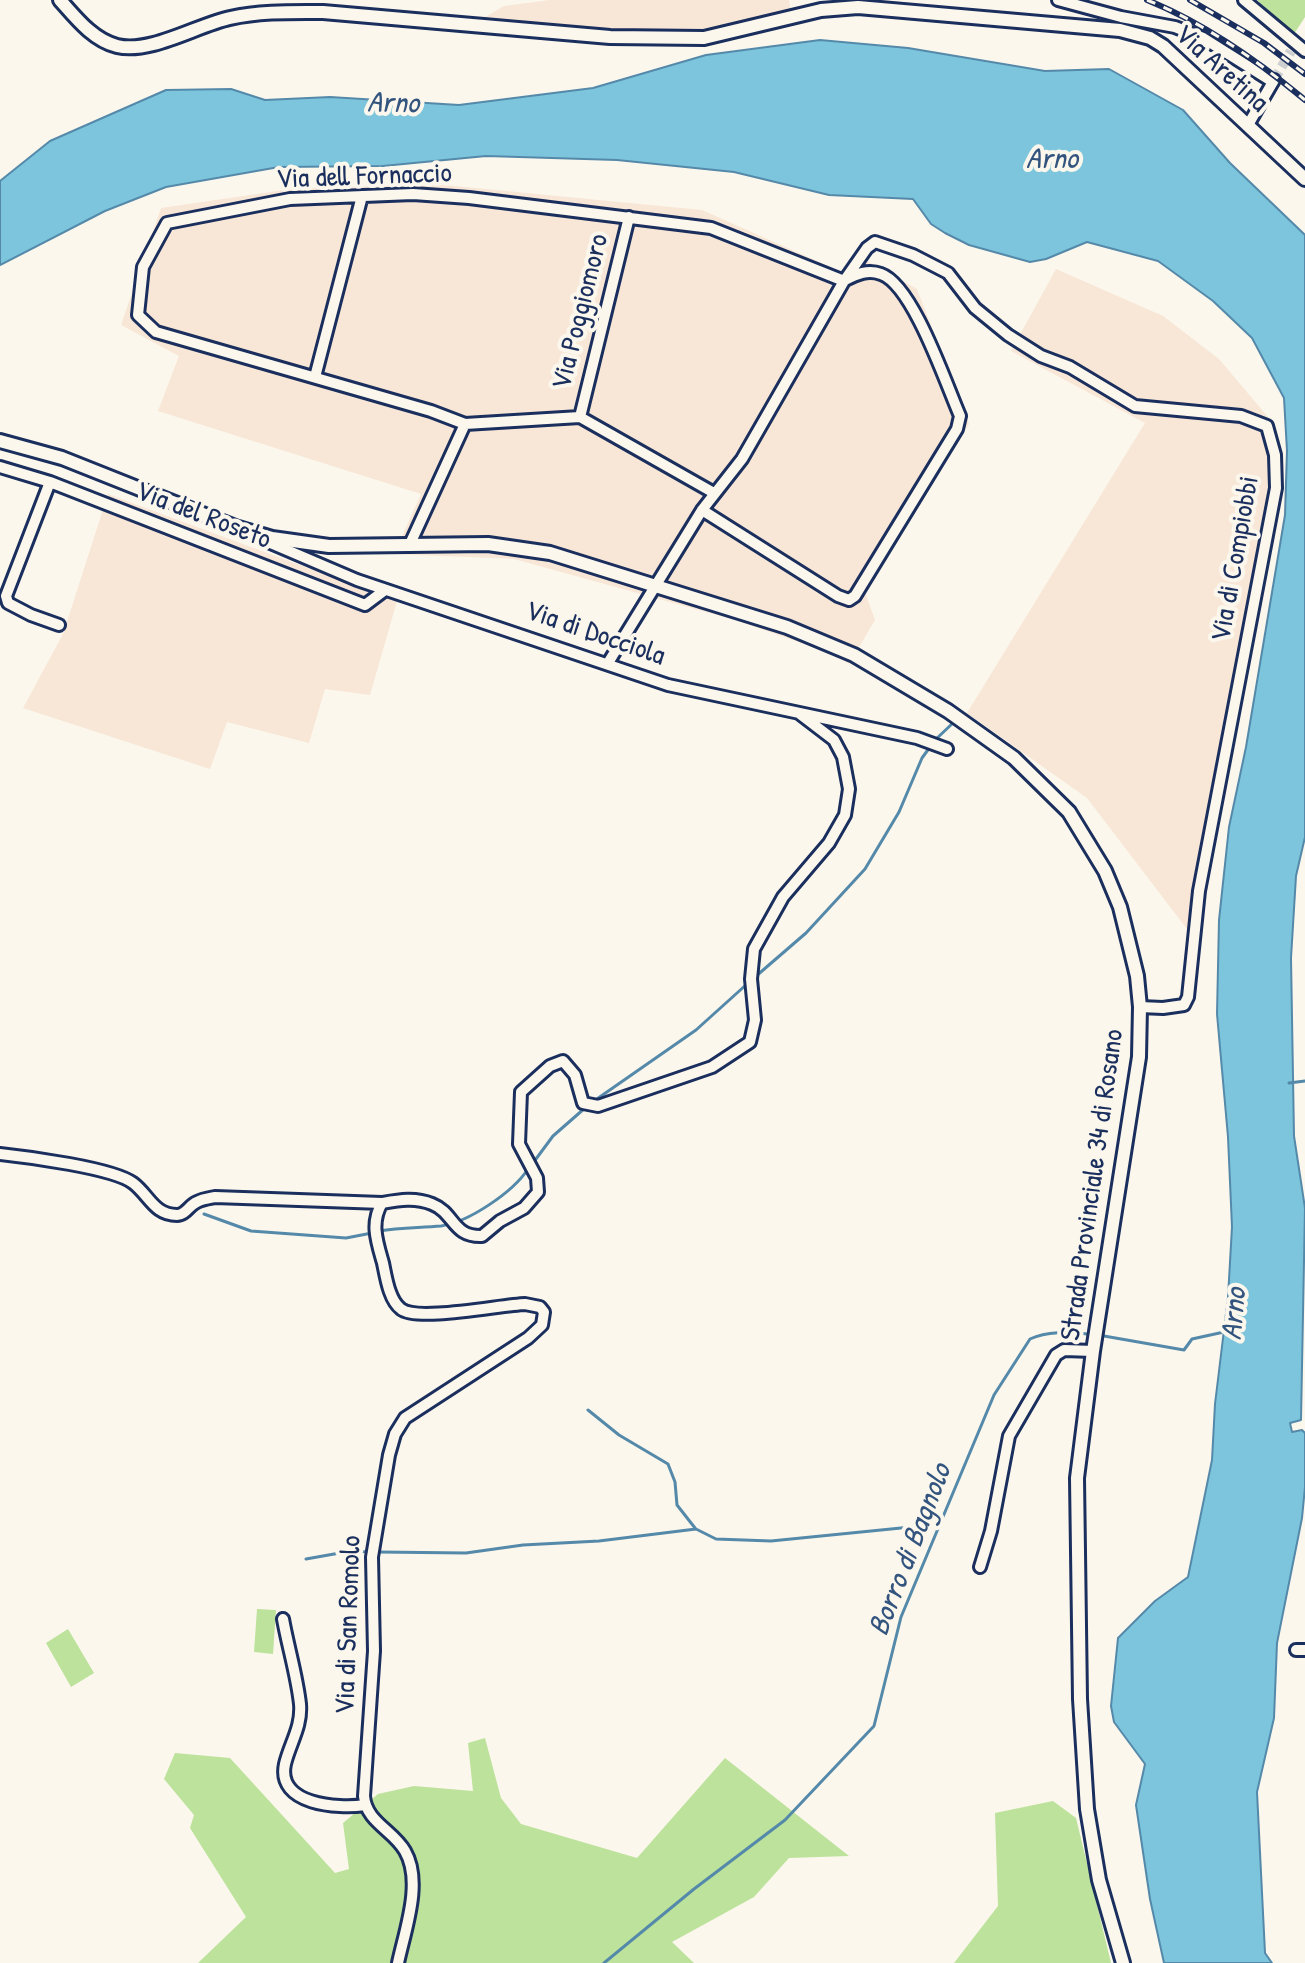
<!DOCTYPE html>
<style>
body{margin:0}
canvas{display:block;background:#fbf7ec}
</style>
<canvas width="1305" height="1963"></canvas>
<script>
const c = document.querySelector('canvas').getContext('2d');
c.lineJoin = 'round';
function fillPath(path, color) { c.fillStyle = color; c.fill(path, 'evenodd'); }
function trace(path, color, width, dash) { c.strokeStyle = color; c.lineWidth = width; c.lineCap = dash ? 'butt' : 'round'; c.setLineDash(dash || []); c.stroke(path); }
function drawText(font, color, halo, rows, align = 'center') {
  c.font = font + ' "Patrick Hand",sans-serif'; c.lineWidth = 8; c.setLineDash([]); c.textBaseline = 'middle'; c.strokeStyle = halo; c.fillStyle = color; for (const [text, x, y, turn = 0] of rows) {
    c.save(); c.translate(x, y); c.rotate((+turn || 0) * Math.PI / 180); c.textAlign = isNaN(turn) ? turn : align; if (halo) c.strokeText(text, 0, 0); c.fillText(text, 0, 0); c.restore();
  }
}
const built = new Path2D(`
 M 550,0 L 789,0 L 793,22 L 700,45 L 463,30 L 504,6 Z
 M 434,184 L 702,210 L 844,273 L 858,256 L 917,289 L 969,424 L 865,592 L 875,620 L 849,664 L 833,654 L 735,620 L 514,559 L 394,554 L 421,494 L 158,411 L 179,356 L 121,325 L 161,208 L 291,189 Z
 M 1056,269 L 1163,316 L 1219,359 L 1268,417 L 1276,486 L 1190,933 L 1087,798 L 967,713 L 1145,423 L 1011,351 Z
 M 108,494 L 397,601 L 370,695 L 325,689 L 309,743 L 227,722 L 210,769 L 23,708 L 63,634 Z`);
const green = new Path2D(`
 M 1257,0 L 1305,0 L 1305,17 L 1294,34 Z
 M 257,1609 L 276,1610 L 273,1654 L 254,1652 Z
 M 68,1629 L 94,1673 L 71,1687 L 46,1643 Z
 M 485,1738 L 501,1798 L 521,1824 L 637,1858 L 725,1758 L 849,1856 L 789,1858 L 754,1897 L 672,1942 L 694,1963 L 198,1963 L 246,1917 L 190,1828 L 194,1815 L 164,1779 L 175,1753 L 230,1758 L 335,1873 L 349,1869 L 343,1823 L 378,1794 L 414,1786 L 473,1791 L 468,1743 Z
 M 1053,1801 L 1076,1818 L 1111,1963 L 954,1963 L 998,1906 L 995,1813 Z`);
const water = new Path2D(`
 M 820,40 L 908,48 L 1045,71 L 1109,69 L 1183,110 L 1230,163 L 1305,235 L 1305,837 L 1296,876 L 1291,958 L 1294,1136 L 1305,1208 L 1301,1420 L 1290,1423 L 1292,1432 L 1302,1430 L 1305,1433 L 1305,1487 L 1302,1518 L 1277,1643 L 1274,1718 L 1257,1792 L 1265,1953 L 1272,1963 L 1164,1963 L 1150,1899 L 1136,1805 L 1145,1764 L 1114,1722 L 1111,1706 L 1118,1638 L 1155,1601 L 1188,1577 L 1212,1460 L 1215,1404 L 1228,1297 L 1232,1227 L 1228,1137 L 1217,1014 L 1219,920 L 1229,827 L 1246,747 L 1285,515 L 1287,451 L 1284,398 L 1252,338 L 1213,301 L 1158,261 L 1087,242 L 1046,259 L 1030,262 L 969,245 L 945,233 L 931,224 L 913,199 L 829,195 L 734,172 L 617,160 L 486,156 L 383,166 L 279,167 L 166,187 L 105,211 L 0,265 L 0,181 L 50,141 L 166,90 L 231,89 L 265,100 L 330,97 L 459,105 L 593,88 L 706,55 Z`);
const stream = new Path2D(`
 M 934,741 L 954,722
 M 755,977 L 806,933 L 865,869 L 899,812 L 922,758 L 930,747
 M 1289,1083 L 1305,1081
 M 594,1101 L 696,1030 L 747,984
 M 533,1163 L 553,1136 L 585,1108
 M 204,1214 L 251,1231 L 346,1238 L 372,1233
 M 379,1231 C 400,1227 420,1228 441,1226 C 469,1222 513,1192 528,1169
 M 1104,1336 L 1184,1350 L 1192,1339 L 1224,1332
 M 588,1410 L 619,1435 L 668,1464 L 675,1482 L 677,1505 L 695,1528
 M 378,1552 L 466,1553 L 523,1545 L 599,1541 L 696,1529 L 716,1539 L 771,1541 L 941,1524
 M 306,1559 L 351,1551 L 370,1552
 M 604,1963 L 694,1889 L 785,1820 L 874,1726 L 901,1617 L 994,1395 L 1030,1339 C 1047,1331 1068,1332 1087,1334`);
const minorTunnel = new Path2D(`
 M 1274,80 L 1291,51`);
const minor = new Path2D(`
 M 1058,0 L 1121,17 L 1175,27 L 1203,38 L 1273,82
 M 1244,0 L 1305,51
 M 1248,125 L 1274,80
 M 315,377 L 362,196
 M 580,417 L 629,217
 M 0,467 L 50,482 L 365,605 L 385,590
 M 50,482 L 6,596 L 8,603 L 31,615 L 59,625
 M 714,493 L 580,417 L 465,424 L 431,411 L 156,332 L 138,315 L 143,267 L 167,223 L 290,199 L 413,194 L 469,198 L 711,228 L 844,281
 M 702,510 L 838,596 L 849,600 L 855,596 L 957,429 L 960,416 C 946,384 913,285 881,274 C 868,269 857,274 845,280
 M 261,539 L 357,580 L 668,685 L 917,738 L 947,749
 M 410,544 L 465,424
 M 608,663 L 702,510 L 742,459 L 844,281 L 867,248 L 875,242 L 913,255 L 948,273 L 975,308 L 1008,335 L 1041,356 L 1070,367 L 1135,406 L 1241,416 L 1267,426 L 1275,455 L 1276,488 L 1199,891 L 1188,997 L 1184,1005 L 1163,1008 L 1140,1007
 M 0,1154 C 28,1157 113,1168 133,1183 C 149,1195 154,1215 177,1215 C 186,1215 189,1205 197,1202 C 202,1199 210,1198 215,1197 L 382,1203
 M 980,1567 L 991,1531 L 1009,1436 L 1056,1355 L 1064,1350 L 1093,1351
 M 283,1619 C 288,1647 297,1676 300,1704 C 302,1727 290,1743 285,1764 C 276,1805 338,1809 365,1805
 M 1296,1650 L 1305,1650
 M 398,1963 C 405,1930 423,1882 405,1851 C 393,1830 366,1822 364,1796 L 374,1651 L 372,1557 L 389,1455 L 395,1434 L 405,1418 L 528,1338 L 542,1325 L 544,1312 L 540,1307 L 525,1304 C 500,1305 417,1322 401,1309 C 389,1300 386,1277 383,1263 C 377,1242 370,1223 382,1203 C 399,1200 415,1197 432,1204 C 455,1213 452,1237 482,1236 L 500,1221 L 524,1208 L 538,1192 L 537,1178 L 519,1144 L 521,1092 L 550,1066 L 563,1061 L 575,1075 L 583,1103 L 598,1106 L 712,1067 L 750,1042 L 755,1020 L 751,979 L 754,949 L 783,897 L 829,843 L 845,815 L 849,789 L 843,757 L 834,740 L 800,714`);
const major = new Path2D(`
 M 60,0 C 76,18 93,40 117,46 C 151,54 197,25 230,18 C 261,11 292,12 323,12 L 610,37 L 704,38 L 821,10 L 858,7 L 1120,30 L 1150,38 L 1163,46 L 1305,179
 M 0,441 L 62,458 L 238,528 L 272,538 L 329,546 L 488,544 L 550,553 L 787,627 L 854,655 L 948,711 L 1014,758 L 1069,812 L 1105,871 L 1120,907 L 1137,976 L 1140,1007 L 1139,1057 L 1093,1351 L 1077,1478 L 1080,1699 L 1087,1809 L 1099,1880 L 1123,1963`);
const rail = new Path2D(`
 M 1147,0 C 1204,23 1258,61 1305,100
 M 1190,0 L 1264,43 L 1305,74`);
const streetNames = [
 ["Via Aretina",1221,69,42],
 ["Via dell Fornaccio",364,177,-2],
 ["Via Poggiomoro",581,312,-76],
 ["Via del Roseto",203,516,21],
 ["Via di Compiobbi",1236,559,-80],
 ["Via di Docciola",595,634,19],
 ["Strada Provinciale 34 di Rosano",1093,1185,-82],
 ["Via di San Romolo",349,1625,-88]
];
const waterNames = [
 ["Arno",393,104,1],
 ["Arno",1052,160],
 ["Arno",1235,1314,-85],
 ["Borro di Bagnolo",911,1550,-69]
];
fillPath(built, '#f8e7d6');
fillPath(green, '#bde29c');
fillPath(water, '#7cc5dc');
trace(water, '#5589aa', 2);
trace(stream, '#5589aa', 3);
trace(minorTunnel, '#cecfd0', 10, [10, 5]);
trace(minor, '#1b2f5e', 16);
trace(major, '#1b2f5e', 18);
trace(minor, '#fbf7ec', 10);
trace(major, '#fbf7ec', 12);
trace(rail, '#1b2f5e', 6);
trace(rail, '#fbf7ec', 3, [9]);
drawText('28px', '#1b2f5e', '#fbf7ec', streetNames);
drawText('italic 30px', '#33547e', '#fbf7ec', waterNames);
</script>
